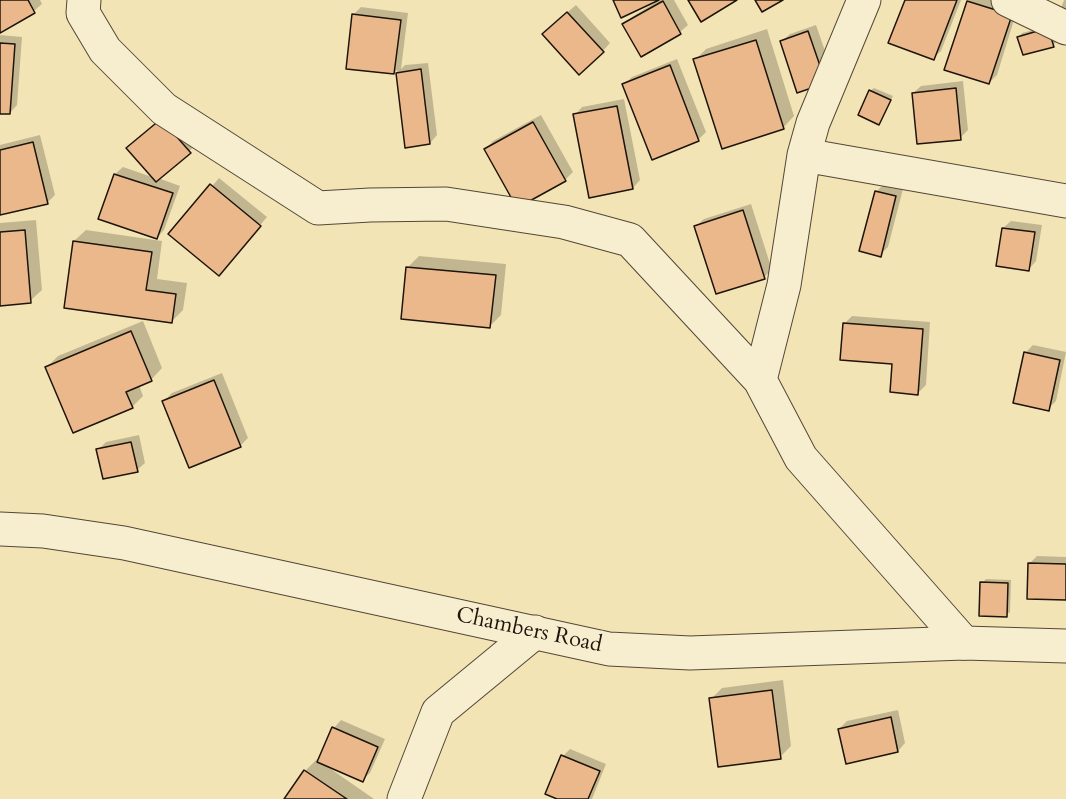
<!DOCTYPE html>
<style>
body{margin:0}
canvas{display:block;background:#f3e4b5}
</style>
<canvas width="1066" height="799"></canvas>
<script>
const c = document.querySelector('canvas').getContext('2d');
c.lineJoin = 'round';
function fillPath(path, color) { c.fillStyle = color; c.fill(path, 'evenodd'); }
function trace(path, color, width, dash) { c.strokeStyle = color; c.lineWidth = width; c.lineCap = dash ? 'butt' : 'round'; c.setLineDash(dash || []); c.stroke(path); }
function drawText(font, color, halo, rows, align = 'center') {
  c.font = font + ' Cardo,serif'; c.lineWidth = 6; c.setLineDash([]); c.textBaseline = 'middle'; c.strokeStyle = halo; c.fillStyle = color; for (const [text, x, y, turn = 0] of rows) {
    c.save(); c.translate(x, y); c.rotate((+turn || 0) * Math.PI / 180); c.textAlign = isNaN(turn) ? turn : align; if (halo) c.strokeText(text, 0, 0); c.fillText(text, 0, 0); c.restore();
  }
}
const shadow = new Path2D(`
 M 0,0 L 40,0 L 42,4 L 34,11 L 0,31 Z
 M 659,0 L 674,0 L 688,25 L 680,32 L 642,55 L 624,24 L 632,17 Z
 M 907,0 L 961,0 L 941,51 L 933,58 Z
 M 969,0 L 995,0 L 1018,7 L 997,75 L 989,83 L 968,1 Z
 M 1064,0 L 1066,0 L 1066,9 L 1061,8 Z
 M 576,5 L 610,43 L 603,51 L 551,26 Z
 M 361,7 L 408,13 L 401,69 L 405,65 L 428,63 L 437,135 L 430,143 L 407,146 L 397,70 L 394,73 L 354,14 Z
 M 816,25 L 833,74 L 782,41 L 790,34 Z
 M 1052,25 L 1056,42 L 1053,45 L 1019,37 L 1022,33 Z
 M 767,29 L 794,116 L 783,128 L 695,60 L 706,49 Z
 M 0,35 L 22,37 L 17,105 L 10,113 L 0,112 Z
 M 677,59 L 706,132 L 698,140 L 624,84 L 632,77 Z
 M 963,81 L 968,130 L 960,138 L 913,93 L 921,86 Z
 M 874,88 L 893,96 L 879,123 L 870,91 Z
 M 624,99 L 640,180 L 633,188 L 575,115 L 582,107 Z
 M 170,113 L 197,144 L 158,178 L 180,186 L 164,230 L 157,238 L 100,218 L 115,174 L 123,167 L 152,177 Z
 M 541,115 L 573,172 L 565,180 L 517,206 L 486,149 L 493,141 Z
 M 40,135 L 55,195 L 47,203 L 0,214 L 0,145 Z
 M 219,178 L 267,217 L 226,266 L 171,234 Z
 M 884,184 L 903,189 L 888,247 L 880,255 L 876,192 Z
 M 751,204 L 772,270 L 764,277 L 717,292 L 696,226 L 704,219 Z
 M 36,220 L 42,290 L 30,301 L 0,304 L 0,223 Z
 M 1011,221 L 1042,225 L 1036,261 L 1029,269 L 1003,228 Z
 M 86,230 L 162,241 L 157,279 L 187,283 L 183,310 L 171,322 L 74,241 Z
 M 419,256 L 506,264 L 501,315 L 490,326 L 408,267 Z
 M 852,316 L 930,322 L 926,385 L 918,393 L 894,362 L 844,324 Z
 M 143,321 L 162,368 L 151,380 L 139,385 L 143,396 L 132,407 L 47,367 L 58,356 Z
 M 1033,345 L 1066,352 L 1056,401 L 1048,409 L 1025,353 Z
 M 222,373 L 248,438 L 240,446 L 164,401 L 172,393 Z
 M 139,435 L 145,463 L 137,470 L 98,450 L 106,442 Z
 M 1037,556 L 1066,557 L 1066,598 L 1030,563 Z
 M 986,579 L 1011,580 L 1010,612 L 1006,615 L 982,583 Z
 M 783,680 L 791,746 L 780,757 L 711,699 L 722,688 Z
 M 898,710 L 905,743 L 898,751 L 839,729 L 847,721 Z
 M 341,720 L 385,739 L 370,773 L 362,780 L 329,766 L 328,767 L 374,799 L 286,799 L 305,771 L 317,759 L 319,761 L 334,728 Z
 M 570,749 L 606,764 L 592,799 L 561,799 L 563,756 Z`);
const building = new Path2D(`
 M 0,0 L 28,0 L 35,13 L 0,33 Z
 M 613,0 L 659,0 L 621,18 Z
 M 688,0 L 737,0 L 701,22 Z
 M 755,0 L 783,0 L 762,12 Z
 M 905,0 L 957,0 L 934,60 L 888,43 Z
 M 663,1 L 681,34 L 641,57 L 622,24 Z
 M 967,1 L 1012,15 L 989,84 L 944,70 Z
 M 567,12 L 604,52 L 579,75 L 542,34 Z
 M 352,14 L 401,20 L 394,74 L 346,69 Z
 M 1048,28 L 1054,47 L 1023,55 L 1017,37 Z
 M 808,31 L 826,83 L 797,93 L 780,41 Z
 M 756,40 L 784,129 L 722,149 L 693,59 Z
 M 0,43 L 15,44 L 10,114 L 0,114 Z
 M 670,65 L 699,141 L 652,160 L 622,84 Z
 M 421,69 L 430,144 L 405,148 L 396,73 Z
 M 956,88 L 961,140 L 917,144 L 912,93 Z
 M 869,90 L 891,100 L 879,125 L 858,115 Z
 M 617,106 L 633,189 L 589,198 L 573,114 Z
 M 161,119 L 191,153 L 156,182 L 126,148 Z
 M 533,122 L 566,181 L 517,208 L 484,149 Z
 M 33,142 L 48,204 L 0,215 L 0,150 Z
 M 114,174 L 173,193 L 157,239 L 98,219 Z
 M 210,184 L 261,226 L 219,276 L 168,234 Z
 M 875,191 L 896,196 L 881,257 L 859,251 Z
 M 743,210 L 765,279 L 716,294 L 694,226 Z
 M 1002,228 L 1035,232 L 1029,271 L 996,266 Z
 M 25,230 L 31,303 L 0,306 L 0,232 Z
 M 73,241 L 152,252 L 146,290 L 176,294 L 172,323 L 64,308 Z
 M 406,267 L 496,275 L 490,328 L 401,319 Z
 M 843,323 L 923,329 L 918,395 L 890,392 L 892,364 L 840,360 Z
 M 131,331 L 152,381 L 126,392 L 133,408 L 73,433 L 45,367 Z
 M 1024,352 L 1060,360 L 1049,411 L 1013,403 Z
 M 214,380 L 241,447 L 189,468 L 162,401 Z
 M 131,442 L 138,472 L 103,479 L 96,449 Z
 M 1028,563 L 1066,564 L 1066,600 L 1027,599 Z
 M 980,582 L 1008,583 L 1007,617 L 979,616 Z
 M 772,690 L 781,759 L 718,767 L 709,698 Z
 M 891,717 L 898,752 L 846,764 L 838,729 Z
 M 332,727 L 378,747 L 363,782 L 317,762 Z
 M 561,755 L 600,771 L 588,799 L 557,799 L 545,794 Z
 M 304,770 L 347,799 L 284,799 Z`);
const minor = new Path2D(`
 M 84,0 L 83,13 L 105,50 L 164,109 L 318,208 L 370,205 L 446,204 L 564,222 L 630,240 L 760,380 L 801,458 L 964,643
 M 1008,0 L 1066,28
 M 804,155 L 1066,201
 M 760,380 L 784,285 L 804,155 L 813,123 L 864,0
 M 404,799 L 438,712 L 535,632`);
const tertiary = new Path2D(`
 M 0,529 L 43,531 L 124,543 L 609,649 L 690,653 L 964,643 L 1066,646`);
const streetNames = [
 ["Chambers Road",529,631,12]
];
fillPath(shadow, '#0003');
fillPath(building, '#ebb88b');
trace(building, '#1d140b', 1.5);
trace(minor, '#524836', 35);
trace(tertiary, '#524836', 35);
trace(minor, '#f7edcf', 33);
trace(tertiary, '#f7edcf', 33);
drawText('22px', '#1d140b', '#f7edcf', streetNames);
</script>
